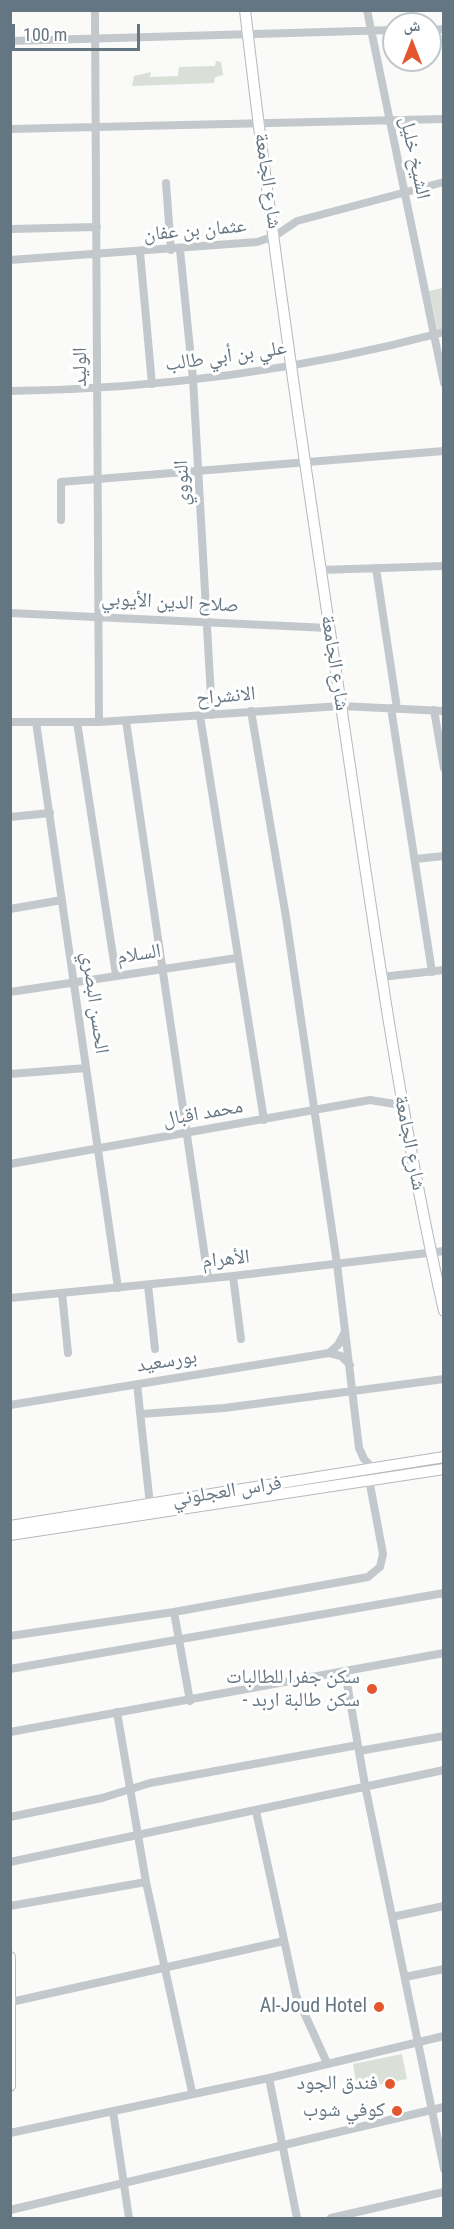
<!DOCTYPE html>
<meta charset="utf-8">
<style>
body{margin:0}
#map{position:relative;width:454px;height:2229px;overflow:hidden;background:#fafaf8;font-family:"Roboto Condensed","Noto Naskh Arabic",sans-serif}
canvas{display:block}
.frame{position:absolute;inset:0;border:12px solid #657683;pointer-events:none}
.north{position:absolute;left:382px;top:12px;width:60px;height:60px;box-sizing:border-box;background:#fff;border:2px solid #c1c8cd;border-radius:50%;rotate:0deg;font-size:16px;font-weight:700;line-height:24px;text-align:center;color:#657683}
.north::after{content:'';display:block;margin:auto;width:21px;height:27px;background:#e4572e;clip-path:polygon(50% 0,100% 100%,50% 72%,0 100%)}
.scale{position:absolute;left:12px;top:24px;width:128px;height:27px;box-sizing:border-box;border:3px solid #657683;border-top:0;padding-left:8px;font-size:18px;line-height:21px;white-space:nowrap;color:#657683;-webkit-text-stroke:4px #fff;paint-order:stroke}
</style>
<div id="map">
<canvas width="454" height="2229"></canvas>
<div class="frame"></div>
<div class="north">ش</div>
<div class="scale">100 m</div>
</div>
<script>
const c = document.querySelector('canvas').getContext('2d');
c.lineJoin = 'round';
function fillPath(path, color) { c.fillStyle = color; c.fill(path, 'evenodd'); }
function trace(path, color, width, dash) { c.strokeStyle = color; c.lineWidth = width; c.lineCap = dash ? 'butt' : 'round'; c.setLineDash(dash || []); c.stroke(path); }
function drawText(font, color, halo, rows, align = 'center') {
  c.font = font + ' "Roboto Condensed","Noto Naskh Arabic",sans-serif'; c.lineWidth = 6; c.setLineDash([]); c.textBaseline = 'middle'; c.strokeStyle = halo; c.fillStyle = color; for (const [text, x, y, turn = 0] of rows) {
    c.save(); c.translate(x, y); c.rotate((+turn || 0) * Math.PI / 180); c.textAlign = isNaN(turn) ? turn : align; if (halo) c.strokeText(text, 0, 0); c.fillText(text, 0, 0); c.restore();
  }
}
const green = new Path2D(`
 M 216,61 L 221,62 L 223,75 L 215,77 L 214,83 L 132,86 L 134,76 L 151,72 L 150,77 L 178,76 L 179,67 L 215,66 Z
 M 442,288 L 443,330 L 438,331 L 429,291 Z
 M 402,2054 L 407,2079 L 357,2089 L 353,2064 Z`);
const minor = new Path2D(`
 M 95,10 L 99,722
 M 367,10 L 444,383
 M 430,30 L 444,29
 M 10,41 L 394,30
 M 10,129 L 444,119
 M 166,183 L 171,250
 M 10,229 L 97,227
 M 180,250 L 193,379 L 212,715
 M 140,252 L 152,384
 M 10,260 L 257,242 L 275,236 L 297,221 L 444,182
 M 10,391 C 156,389 303,370 444,332
 M 61,520 L 61,482 L 444,451
 M 376,568 L 397,708
 M 320,570 L 444,566
 M 10,613 L 328,628
 M 391,708 L 432,972
 M 434,710 L 444,768
 M 251,711 L 286,917 L 337,1264 L 359,1448 L 364,1459 L 373,1468
 M 200,716 L 264,1120
 M 126,721 L 208,1278
 M 10,722 L 99,722 L 341,706 L 444,711
 M 36,722 L 118,1288
 M 77,722 L 116,975
 M 10,817 L 50,813
 M 415,859 L 444,856
 M 10,909 L 62,900
 M 381,977 L 444,970
 M 10,992 L 237,958
 M 10,1074 L 86,1068
 M 10,1164 L 370,1100 L 401,1105
 M 233,1276 L 241,1339
 M 148,1285 L 155,1349
 M 62,1293 L 68,1353
 M 10,1298 L 233,1276 L 444,1251
 M 329,1353 L 338,1345 L 345,1332
 M 137,1384 L 150,1505
 M 10,1405 L 329,1353 L 341,1356 L 350,1365
 M 141,1414 L 224,1408 L 444,1379
 M 174,1612 L 190,1701
 M 10,1636 L 174,1612 L 368,1577 L 380,1567 L 383,1554 L 369,1479
 M 10,1669 L 444,1593
 M 345,1672 L 365,1785 L 444,2169
 M 117,1712 L 146,1882 L 192,2092
 M 10,1732 L 444,1653
 M 359,1751 L 444,1736
 M 256,1811 L 296,1995 L 327,2063
 M 10,1817 L 102,1798 L 150,1783 L 358,1745
 M 10,1862 L 444,1770
 M 10,1906 L 146,1882
 M 392,1917 L 444,1906
 M 405,1977 L 444,1969
 M 11,2002 L 284,1941
 M 269,2078 L 297,2218
 M 113,2111 L 129,2218
 M 10,2133 L 269,2078 L 444,2036
 M 10,2210 L 444,2107
 M 331,2218 L 444,2192`);
const major = new Path2D(`
 M 245,10 C 272,245 307,478 342,712 C 372,913 399,1113 444,1311
 M 10,1526 L 444,1457
 M 10,1535 L 444,1469
 M 10,1957 L 10,2086`);
const markers = [
 [372,1689,6,"#e4572e"],
 [379,2007,6,"#e4572e"],
 [390,2084,6,"#e4572e"],
 [397,2111,6,"#e4572e"]
];
const streetNames = [
 ["الشيخ خليل",414,158,78],
 ["شارع الجامعة",267,181,82],
 ["عثمان بن عفان",195,231,-5],
 ["علي بن أبي طالب",226,357,-8],
 ["الوليد",81,367,-90],
 ["النووي",183,483,-92],
 ["صلاح الدين الأيوبي",170,603,3],
 ["شارع الجامعة",334,663,81],
 ["الانشراح",226,697,-5],
 ["السلام",139,955,-9],
 ["الحسن البصري",94,1003,82],
 ["محمد اقبال",203,1114,-10],
 ["شارع الجامعة",409,1143,79],
 ["الأهرام",226,1260,-6],
 ["بورسعيد",167,1362,-9],
 ["فراس العجلوني",227,1492,-9]
];
const poiNames = [
 ["سكن جفرا للطالبات",360,1678],
 ["- سكن طالبة اربد",360,1701],
 ["Al-Joud Hotel",367,2007],
 ["فندق الجود",378,2084],
 ["كوفي شوب",385,2111]
];
fillPath(green, '#dadfd7');
trace(major, '#b5babe', 12);
trace(minor, '#c3c8cc', 8);
trace(major, '#fff', 10);
for (const [x, y, r, color] of markers) { const dot = new Path2D(); dot.arc(x, y, r, 0, 2 * Math.PI); c.fillStyle = color; c.fill(dot); trace(dot, '#fff', 2); }
drawText('20px', '#657683', '#fff', streetNames);
drawText('20px', '#657683', '#fff', poiNames, 'right');
</script>
